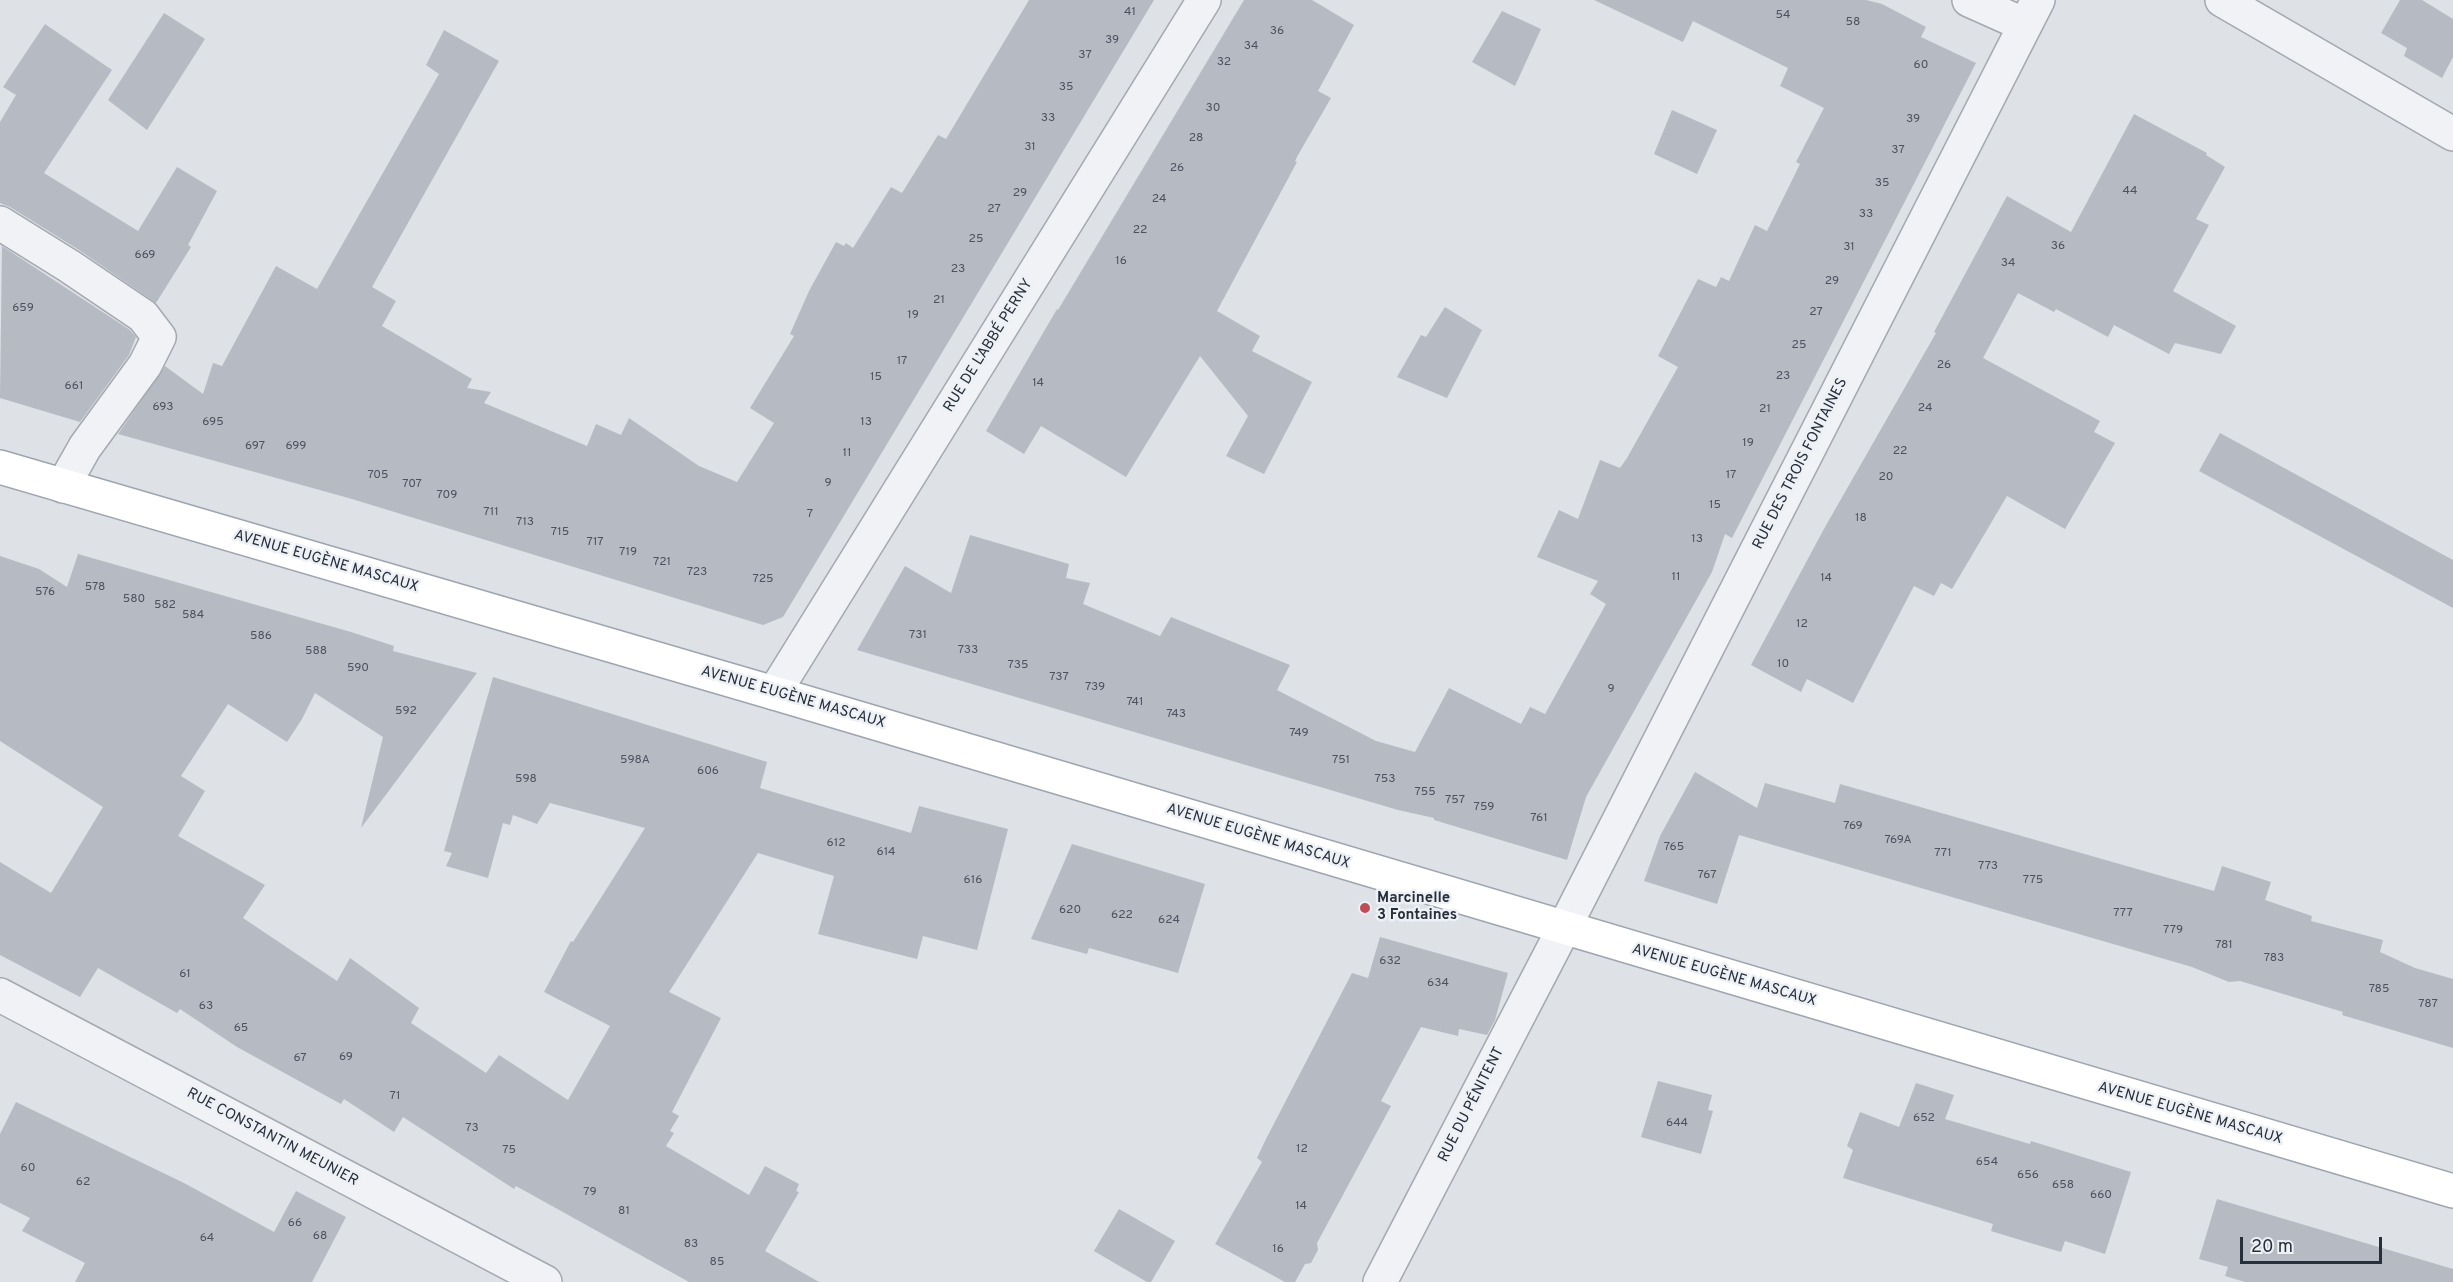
<!DOCTYPE html>
<meta charset="utf-8">
<style>
body{margin:0}
#map{position:relative;width:2453px;height:1282px;overflow:hidden;background:#dee1e6;font-family:Overpass,sans-serif}
canvas{display:block}
.scale{position:absolute;left:2240px;top:1237px;width:142px;height:27px;box-sizing:border-box;border:3px solid #282f3c;border-top:0;padding-left:8px;font-size:18px;line-height:21px;white-space:nowrap;color:#282f3c;-webkit-text-stroke:4px #edf0f4;paint-order:stroke}
</style>
<div id="map">
<canvas width="2453" height="1282"></canvas>
<div class="scale">20 m</div>
</div>
<script>
const c = document.querySelector('canvas').getContext('2d');
c.lineJoin = 'round';
function fillPath(path, color) { c.fillStyle = color; c.fill(path, 'evenodd'); }
function trace(path, color, width, dash) { c.strokeStyle = color; c.lineWidth = width; c.lineCap = dash ? 'butt' : 'round'; c.setLineDash(dash || []); c.stroke(path); }
function drawText(font, color, halo, rows, align = 'center') {
  c.font = font + ' Overpass,sans-serif'; c.lineWidth = 5; c.setLineDash([]); c.textBaseline = 'middle'; c.strokeStyle = halo; c.fillStyle = color; for (const [text, x, y, turn = 0] of rows) {
    c.save(); c.translate(x, y); c.rotate((+turn || 0) * Math.PI / 180); c.textAlign = isNaN(turn) ? turn : align; if (halo) c.strokeText(text, 0, 0); c.fillText(text, 0, 0); c.restore();
  }
}
const building = new Path2D(`
 M 1029,0 L 1154,0 L 783,617 L 763,625 L 352,499 L 118,434 L 165,366 L 203,394 L 213,363 L 222,366 L 276,266 L 317,289 L 439,74 L 426,65 L 444,30 L 499,61 L 372,287 L 396,301 L 382,326 L 472,379 L 467,388 L 491,392 L 484,403 L 587,446 L 596,424 L 621,435 L 629,418 L 699,466 L 737,482 L 774,423 L 750,408 L 794,336 L 790,334 L 809,291 L 836,242 L 844,246 L 846,243 L 853,248 L 891,187 L 902,193 L 938,135 L 946,139 Z
 M 1244,0 L 1312,0 L 1354,25 L 1318,91 L 1331,98 L 1298,155 L 1295,161 L 1297,162 L 1217,311 L 1260,336 L 1252,351 L 1312,382 L 1264,474 L 1226,456 L 1248,416 L 1200,356 L 1126,477 L 1041,426 L 1024,454 L 986,431 L 1057,309 L 1058,310 Z
 M 1594,0 L 1866,0 L 1882,4 L 1926,27 L 1921,37 L 1976,63 L 1732,538 L 1725,534 L 1712,572 L 1586,797 L 1567,860 L 1434,820 L 1434,818 L 1398,810 L 857,650 L 905,566 L 951,593 L 970,535 L 1069,564 L 1066,578 L 1090,583 L 1083,604 L 1160,636 L 1171,617 L 1290,665 L 1277,690 L 1376,741 L 1415,752 L 1449,688 L 1521,724 L 1530,707 L 1545,714 L 1606,604 L 1590,594 L 1598,581 L 1537,557 L 1559,510 L 1578,519 L 1600,460 L 1620,468 L 1627,458 L 1678,367 L 1658,356 L 1698,279 L 1716,287 L 1721,277 L 1729,281 L 1755,225 L 1767,231 L 1800,164 L 1796,162 L 1824,108 L 1780,86 L 1788,68 L 1693,21 L 1683,42 Z
 M 2400,0 L 2422,0 L 2453,19 L 2453,57 L 2442,78 L 2404,56 L 2407,48 L 2381,33 Z
 M 1502,11 L 1541,29 L 1515,86 L 1472,62 Z
 M 164,13 L 205,39 L 147,130 L 108,100 Z
 M 45,24 L 112,70 L 44,173 L 138,231 L 177,167 L 217,191 L 188,245 L 191,247 L 156,303 L 79,250 L 10,207 L 0,203 L 0,122 L 16,95 L 3,87 Z
 M 1672,110 L 1717,130 L 1697,174 L 1654,154 Z
 M 2134,114 L 2207,153 L 2206,155 L 2225,167 L 2196,219 L 2209,225 L 2173,291 L 2236,326 L 2221,354 L 2175,343 L 2169,354 L 2114,325 L 2108,337 L 2056,309 L 2054,312 L 2018,293 L 1983,358 L 2100,421 L 2094,432 L 2115,443 L 2065,529 L 2007,496 L 1952,589 L 1941,583 L 1934,596 L 1914,586 L 1853,703 L 1807,679 L 1801,692 L 1751,665 L 1825,527 L 1936,333 L 1934,332 L 2007,196 L 2071,232 Z
 M 2,246 L 130,330 L 136,337 L 129,355 L 80,422 L 0,398 Z
 M 1445,307 L 1482,330 L 1447,398 L 1397,377 L 1421,335 L 1426,337 Z
 M 2220,433 L 2453,560 L 2453,608 L 2199,471 Z
 M 78,554 L 351,632 L 394,646 L 393,651 L 477,673 L 361,828 L 383,737 L 315,693 L 302,719 L 287,742 L 228,704 L 181,776 L 205,791 L 178,836 L 265,885 L 243,918 L 337,981 L 350,958 L 419,1008 L 411,1023 L 486,1073 L 499,1055 L 568,1100 L 610,1026 L 544,992 L 571,941 L 573,942 L 645,828 L 550,803 L 537,824 L 513,815 L 510,825 L 503,823 L 488,878 L 446,866 L 452,853 L 444,851 L 493,677 L 767,762 L 760,788 L 911,833 L 919,806 L 1008,829 L 977,950 L 923,936 L 917,959 L 818,934 L 834,876 L 758,853 L 669,992 L 721,1018 L 672,1112 L 679,1116 L 670,1131 L 674,1133 L 666,1146 L 749,1195 L 765,1166 L 799,1184 L 796,1191 L 799,1192 L 765,1251 L 819,1282 L 689,1282 L 516,1186 L 514,1189 L 403,1117 L 394,1132 L 344,1099 L 341,1104 L 237,1047 L 180,1009 L 177,1013 L 98,968 L 80,997 L 0,955 L 0,862 L 51,893 L 103,807 L 0,741 L 0,556 L 39,569 L 67,587 Z
 M 1695,772 L 1757,808 L 1765,783 L 1835,803 L 1840,784 L 2214,891 L 2222,866 L 2271,882 L 2265,900 L 2312,916 L 2311,921 L 2383,940 L 2380,952 L 2415,968 L 2453,979 L 2453,1048 L 2342,1015 L 2343,1012 L 2290,996 L 2240,981 L 2229,982 L 2192,967 L 1739,835 L 1717,904 L 1644,881 L 1660,836 Z
 M 1072,844 L 1205,884 L 1178,973 L 1089,948 L 1087,954 L 1031,939 Z
 M 1380,937 L 1508,973 L 1495,1020 L 1487,1035 L 1459,1029 L 1458,1036 L 1421,1027 L 1381,1101 L 1391,1106 L 1317,1243 L 1318,1250 L 1311,1263 L 1305,1264 L 1295,1282 L 1285,1282 L 1215,1244 L 1262,1162 L 1257,1158 L 1265,1141 L 1352,973 L 1368,978 Z
 M 1658,1081 L 1712,1095 L 1708,1110 L 1713,1111 L 1701,1154 L 1641,1137 Z
 M 1916,1083 L 1954,1095 L 1945,1119 L 2030,1144 L 2031,1141 L 2131,1172 L 2105,1254 L 2065,1241 L 2061,1252 L 2027,1242 L 1991,1231 L 1993,1224 L 1843,1178 L 1853,1150 L 1847,1146 L 1860,1112 L 1899,1127 Z
 M 16,1102 L 184,1183 L 274,1232 L 296,1191 L 346,1217 L 312,1282 L 75,1282 L 85,1263 L 22,1231 L 30,1218 L 0,1203 L 0,1134 Z
 M 2217,1199 L 2453,1269 L 2453,1282 L 2245,1282 L 2225,1276 L 2228,1267 L 2199,1259 Z
 M 1119,1209 L 1175,1241 L 1151,1282 L 1147,1282 L 1094,1251 Z`);
const minor = new Path2D(`
 M 1969,0 L 2025,25
 M 2222,0 L 2453,134
 M 0,223 L 69,266 L 143,316 L 159,337 L 145,365 L 85,447 L 63,486
 M 774,693 L 1204,0
 M 0,995 L 545,1282
 M 1380,1282 L 1564,928 L 2038,0`);
const major = new Path2D(`
 M 0,467 L 774,693 L 2453,1191`);
const markers = [
 [1365,908,6,"#c34b58"]
];
const numberNames = [
 ["41",1130,13],
 ["54",1783,16],
 ["58",1853,23],
 ["36",1277,32],
 ["39",1112,41],
 ["34",1251,47],
 ["37",1085,56],
 ["32",1224,63],
 ["60",1921,66],
 ["35",1066,88],
 ["30",1213,109],
 ["33",1048,119],
 ["39",1913,120],
 ["28",1196,139],
 ["31",1030,148],
 ["37",1898,151],
 ["26",1177,169],
 ["35",1882,184],
 ["44",2130,192],
 ["29",1020,194],
 ["24",1159,200],
 ["27",994,210],
 ["33",1866,215],
 ["22",1140,231],
 ["25",976,240],
 ["36",2058,247],
 ["31",1849,248],
 ["669",145,256],
 ["16",1121,262],
 ["34",2008,264],
 ["23",958,270],
 ["29",1832,282],
 ["21",939,301],
 ["659",23,309],
 ["27",1816,313],
 ["19",913,316],
 ["25",1799,346],
 ["17",902,362],
 ["26",1944,366],
 ["23",1783,377],
 ["15",876,378],
 ["14",1038,384],
 ["661",74,387],
 ["693",163,408],
 ["24",1925,409],
 ["21",1765,410],
 ["695",213,423],
 ["13",866,423],
 ["19",1748,444],
 ["697",255,447],
 ["699",296,447],
 ["22",1900,452],
 ["11",847,454],
 ["705",378,476],
 ["17",1731,476],
 ["20",1886,478],
 ["9",828,484],
 ["707",412,485],
 ["709",447,496],
 ["15",1715,506],
 ["711",491,513],
 ["7",810,515],
 ["18",1861,519],
 ["713",525,523],
 ["715",560,533],
 ["13",1697,540],
 ["717",595,543],
 ["719",628,553],
 ["721",662,563],
 ["723",697,573],
 ["11",1676,578],
 ["14",1826,579],
 ["725",763,580],
 ["578",95,588],
 ["576",45,593],
 ["580",134,600],
 ["582",165,606],
 ["584",193,616],
 ["12",1802,625],
 ["731",918,636],
 ["586",261,637],
 ["733",968,651],
 ["588",316,652],
 ["10",1783,665],
 ["735",1018,666],
 ["590",358,669],
 ["737",1059,678],
 ["739",1095,688],
 ["9",1611,690],
 ["741",1135,703],
 ["592",406,712],
 ["743",1176,715],
 ["749",1299,734],
 ["598A",635,761],
 ["751",1341,761],
 ["606",708,772],
 ["598",526,780],
 ["753",1385,780],
 ["755",1425,793],
 ["757",1455,801],
 ["759",1484,808],
 ["761",1539,819],
 ["769",1853,827],
 ["769A",1898,841],
 ["612",836,844],
 ["765",1674,848],
 ["614",886,853],
 ["771",1943,854],
 ["773",1988,867],
 ["767",1707,876],
 ["616",973,881],
 ["775",2033,881],
 ["620",1070,911],
 ["777",2123,914],
 ["622",1122,916],
 ["624",1169,921],
 ["779",2173,931],
 ["781",2224,946],
 ["783",2274,959],
 ["632",1390,962],
 ["61",185,975],
 ["634",1438,984],
 ["785",2379,990],
 ["787",2428,1005],
 ["63",206,1007],
 ["65",241,1029],
 ["69",346,1058],
 ["67",300,1059],
 ["71",395,1097],
 ["652",1924,1119],
 ["644",1677,1124],
 ["73",472,1129],
 ["12",1302,1150],
 ["75",509,1151],
 ["654",1987,1163],
 ["60",28,1169],
 ["656",2028,1176],
 ["62",83,1183],
 ["658",2063,1186],
 ["79",590,1193],
 ["660",2101,1196],
 ["14",1301,1207],
 ["81",624,1212],
 ["66",295,1224],
 ["68",320,1237],
 ["64",207,1239],
 ["83",691,1245],
 ["16",1278,1250],
 ["85",717,1263]
];
const streetNames = [
 ["RUE DE L’ABBÉ PERNY",989,346,-58],
 ["RUE DES TROIS FONTAINES",1801,464,-63],
 ["AVENUE EUGÈNE MASCAUX",326,562,16],
 ["AVENUE EUGÈNE MASCAUX",793,698,16],
 ["AVENUE EUGÈNE MASCAUX",1258,837,17],
 ["AVENUE EUGÈNE MASCAUX",1724,976,16],
 ["RUE DU PÉNITENT",1472,1105,-63],
 ["AVENUE EUGÈNE MASCAUX",2190,1114,16],
 ["RUE CONSTANTIN MEUNIER",272,1138,28]
];
const poiNames = [
 ["Marcinelle",1377,899],
 ["3 Fontaines",1377,916]
];
fillPath(building, '#b6bac3');
trace(minor, '#a4a8b0', 36);
trace(major, '#9ea5b1', 36);
trace(minor, '#f0f2f5', 33);
trace(major, '#fff', 33);
for (const [x, y, r, color] of markers) { const dot = new Path2D(); dot.arc(x, y, r, 0, 2 * Math.PI); c.fillStyle = color; c.fill(dot); trace(dot, '#edf0f4', 2); }
drawText('12px', '#4c525e', null, numberNames);
drawText('15px', '#282f3c', '#edf0f4', streetNames);
drawText('bold 15px', '#282f3c', '#edf0f4', poiNames, 'left');
</script>
